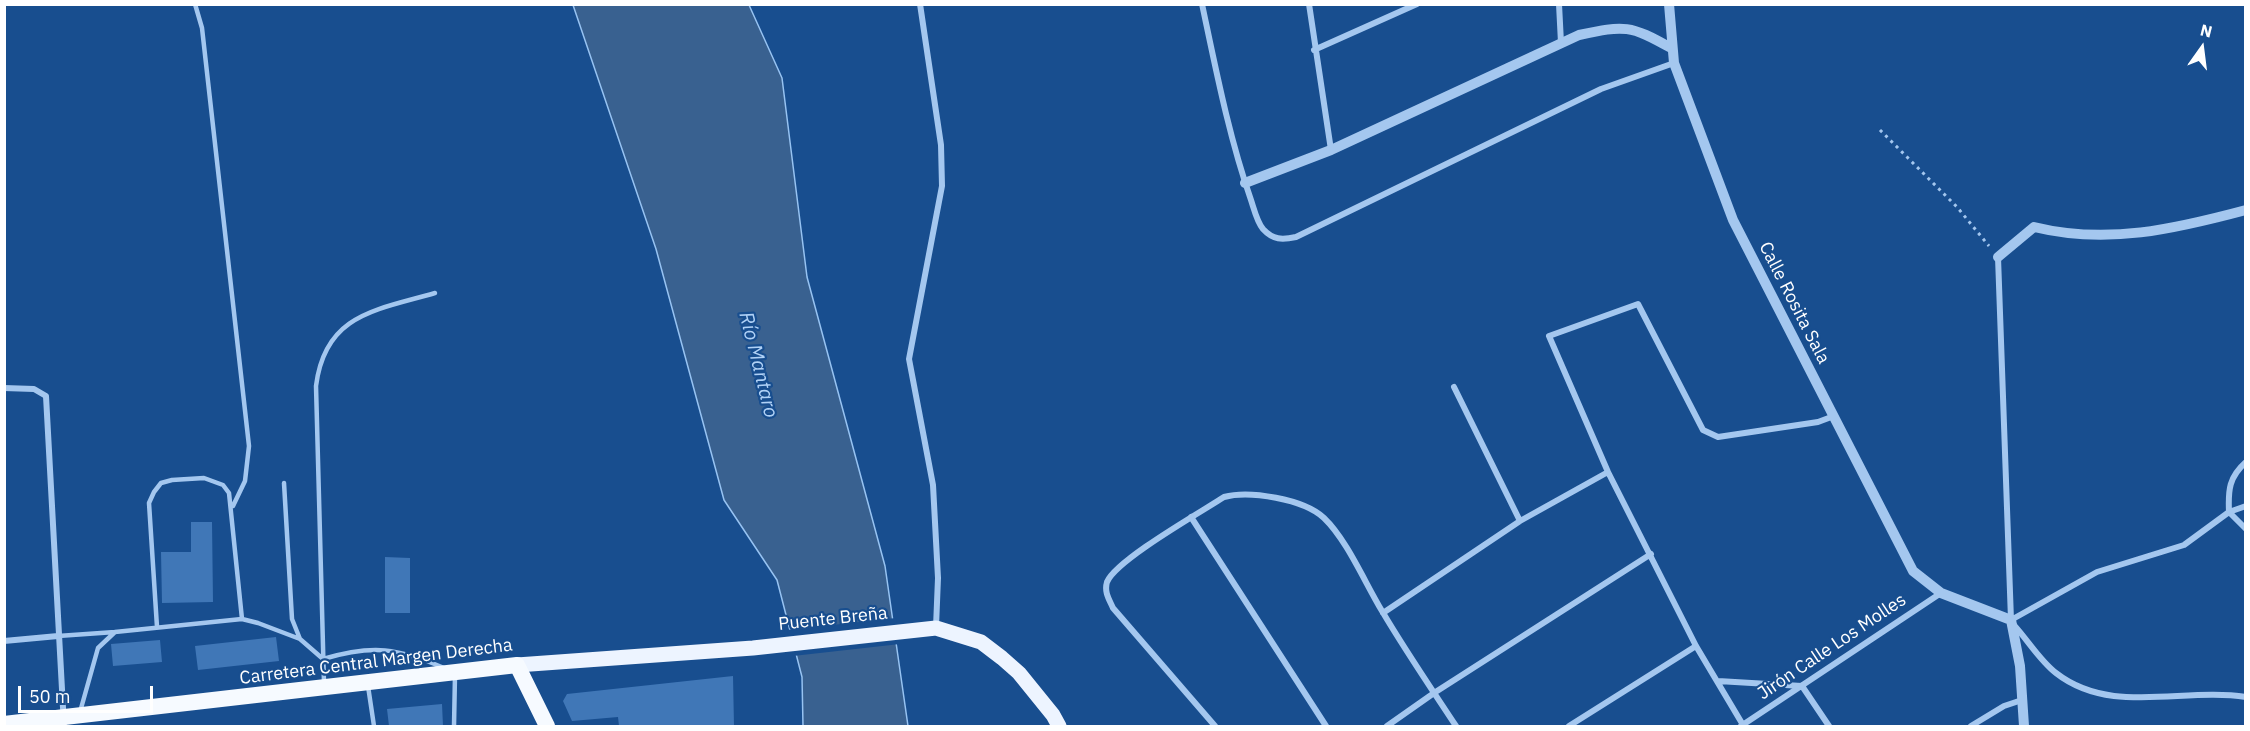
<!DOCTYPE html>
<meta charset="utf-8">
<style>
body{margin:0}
#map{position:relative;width:2250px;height:731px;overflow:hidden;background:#184e8f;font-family:"IBM Plex Sans",sans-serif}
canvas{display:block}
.frame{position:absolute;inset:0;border:6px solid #fff;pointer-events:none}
.north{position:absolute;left:2172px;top:18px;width:60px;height:60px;-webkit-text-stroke:4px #184e8f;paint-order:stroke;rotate:14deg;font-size:16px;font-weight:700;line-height:24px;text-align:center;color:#fff}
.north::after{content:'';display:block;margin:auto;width:21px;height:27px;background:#fff;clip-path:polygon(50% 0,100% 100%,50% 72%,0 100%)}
.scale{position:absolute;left:18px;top:686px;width:135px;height:27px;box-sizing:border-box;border:3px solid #fff;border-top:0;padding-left:8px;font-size:18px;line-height:21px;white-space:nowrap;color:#fff;-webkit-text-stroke:4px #184e8f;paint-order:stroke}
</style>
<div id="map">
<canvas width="2250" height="731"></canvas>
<div class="frame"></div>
<div class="north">N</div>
<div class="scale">50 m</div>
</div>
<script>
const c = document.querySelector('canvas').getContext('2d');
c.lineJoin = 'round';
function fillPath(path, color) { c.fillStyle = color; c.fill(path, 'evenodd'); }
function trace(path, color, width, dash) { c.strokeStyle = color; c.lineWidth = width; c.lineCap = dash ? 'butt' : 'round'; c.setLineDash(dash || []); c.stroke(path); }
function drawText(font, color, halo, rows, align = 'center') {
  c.font = font + ' "IBM Plex Sans",sans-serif'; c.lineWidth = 4.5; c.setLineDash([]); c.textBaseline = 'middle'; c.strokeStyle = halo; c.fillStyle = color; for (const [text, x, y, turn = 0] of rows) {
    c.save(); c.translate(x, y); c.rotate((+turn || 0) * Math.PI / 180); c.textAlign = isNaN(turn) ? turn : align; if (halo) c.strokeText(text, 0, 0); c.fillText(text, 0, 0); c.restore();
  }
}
const water = new Path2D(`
 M 573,5 L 749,5 L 782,78 L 807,277 L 885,566 L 908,726 L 803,726 L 802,677 L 777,580 L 724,500 L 656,249 Z`);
const pier = new Path2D(`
 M 896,618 L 900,644 L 793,656 L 787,630 Z`);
const building = new Path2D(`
 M 191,522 L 212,522 L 213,602 L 162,603 L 161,552 L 191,552 Z
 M 385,557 L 410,558 L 410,613 L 385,613 Z
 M 276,637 L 279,661 L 198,670 L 195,646 Z
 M 160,640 L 162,662 L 113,666 L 111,644 Z
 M 733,676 L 734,726 L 619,726 L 618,717 L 572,721 L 563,701 L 567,694 Z
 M 442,704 L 443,726 L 389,726 L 387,709 Z`);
const path = new Path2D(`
 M 1880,130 L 1957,207 L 1989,246`);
const service = new Path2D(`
 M 195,4 L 202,28 L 249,446 L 245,481 L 233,506
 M 284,483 L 292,619 L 300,639 L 323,659 C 373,644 398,648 444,668
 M 157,627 L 149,503 L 154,492 L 161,483 L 172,480 L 204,478 L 223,485 L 229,493 L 242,619
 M 58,636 L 115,632
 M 324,683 L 316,386 C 325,314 376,310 435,293
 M 368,686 L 374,726
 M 80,712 L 98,648 L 115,632 L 242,619 L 258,623 L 300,639
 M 454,726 L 455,675`);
const minor = new Path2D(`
 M 920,4 L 941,145 L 942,186 L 909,359 L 933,485 L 938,578 L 936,627
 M 1202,4 C 1216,70 1229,137 1251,200 C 1254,209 1257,222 1263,229 C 1273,240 1282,240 1296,237 L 1601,89 L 1674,63
 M 1309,4 L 1331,150
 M 1559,4 L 1561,43
 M 1314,50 L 1417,4
 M 1998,257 L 2011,620
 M 1454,387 L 1520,521
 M 4,388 L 34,389 L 46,396 L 64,726
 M 2229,512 C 2228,490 2229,477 2246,462
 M 2229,512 L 2246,529
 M 1191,517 L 1326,726
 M 1383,613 L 1520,521 L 1608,472
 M 2011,620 L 2097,572 L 2184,545 L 2229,512 L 2246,506
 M 2013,624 C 2027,639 2040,661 2056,673 C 2111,716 2183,687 2246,697
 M 4,641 L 58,636
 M 1718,681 L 1802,686 L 1829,726
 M 1743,725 L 1696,646 L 1608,472 L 1549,336 L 1638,304 L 1703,430 L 1718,437 L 1818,422 L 1834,416
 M 1215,726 L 1113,608 C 1109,599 1104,592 1107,582 C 1116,560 1201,512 1224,497 C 1249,490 1304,499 1324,518 C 1347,540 1365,583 1382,611 C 1405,650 1431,688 1456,726
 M 1387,726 L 1434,693 L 1651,554
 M 1569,726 L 1696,646
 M 1741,726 L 1941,593
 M 1971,726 L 2004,706 L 2022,700`);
const tertiary = new Path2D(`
 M 1669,4 L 1674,63 L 1733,220 L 1913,571 L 1941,593 L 2011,620 L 2020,666 L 2024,726
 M 1245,183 L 1331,150 L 1579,35 C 1625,25 1630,25 1671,48
 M 1998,257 L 2034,227 C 2107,245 2175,229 2246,210`);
const primary = new Path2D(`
 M 517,665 L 753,648 L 936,628 L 981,642 L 1002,658 L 1019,673 L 1053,715 L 1059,726`);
const trunk = new Path2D(`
 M 4,724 L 517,665 L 547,726`);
const streetNames = [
 ["Calle Rosita Sala",1794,303,63],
 ["Puente Breña",833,619,-6],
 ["Jirón Calle Los Molles",1832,647,-34],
 ["Carretera Central Margen Derecha",376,662,-7]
];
const waterNames = [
 ["Río Mantaro",758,365,76]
];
fillPath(water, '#396190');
trace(water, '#97c3f2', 1.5);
fillPath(pier, '#184e8f');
fillPath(building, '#4077b7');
trace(path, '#a4c7ef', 3, [3, 4.5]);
trace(service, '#a4c7ef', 4.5);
trace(minor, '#a4c7ef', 6);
trace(tertiary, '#a4c7ef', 10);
trace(primary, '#edf4ff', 15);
trace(trunk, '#f6faff', 16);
drawText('18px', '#fff', '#184e8f', streetNames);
drawText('italic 20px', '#b0d1f6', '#184e8f', waterNames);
</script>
